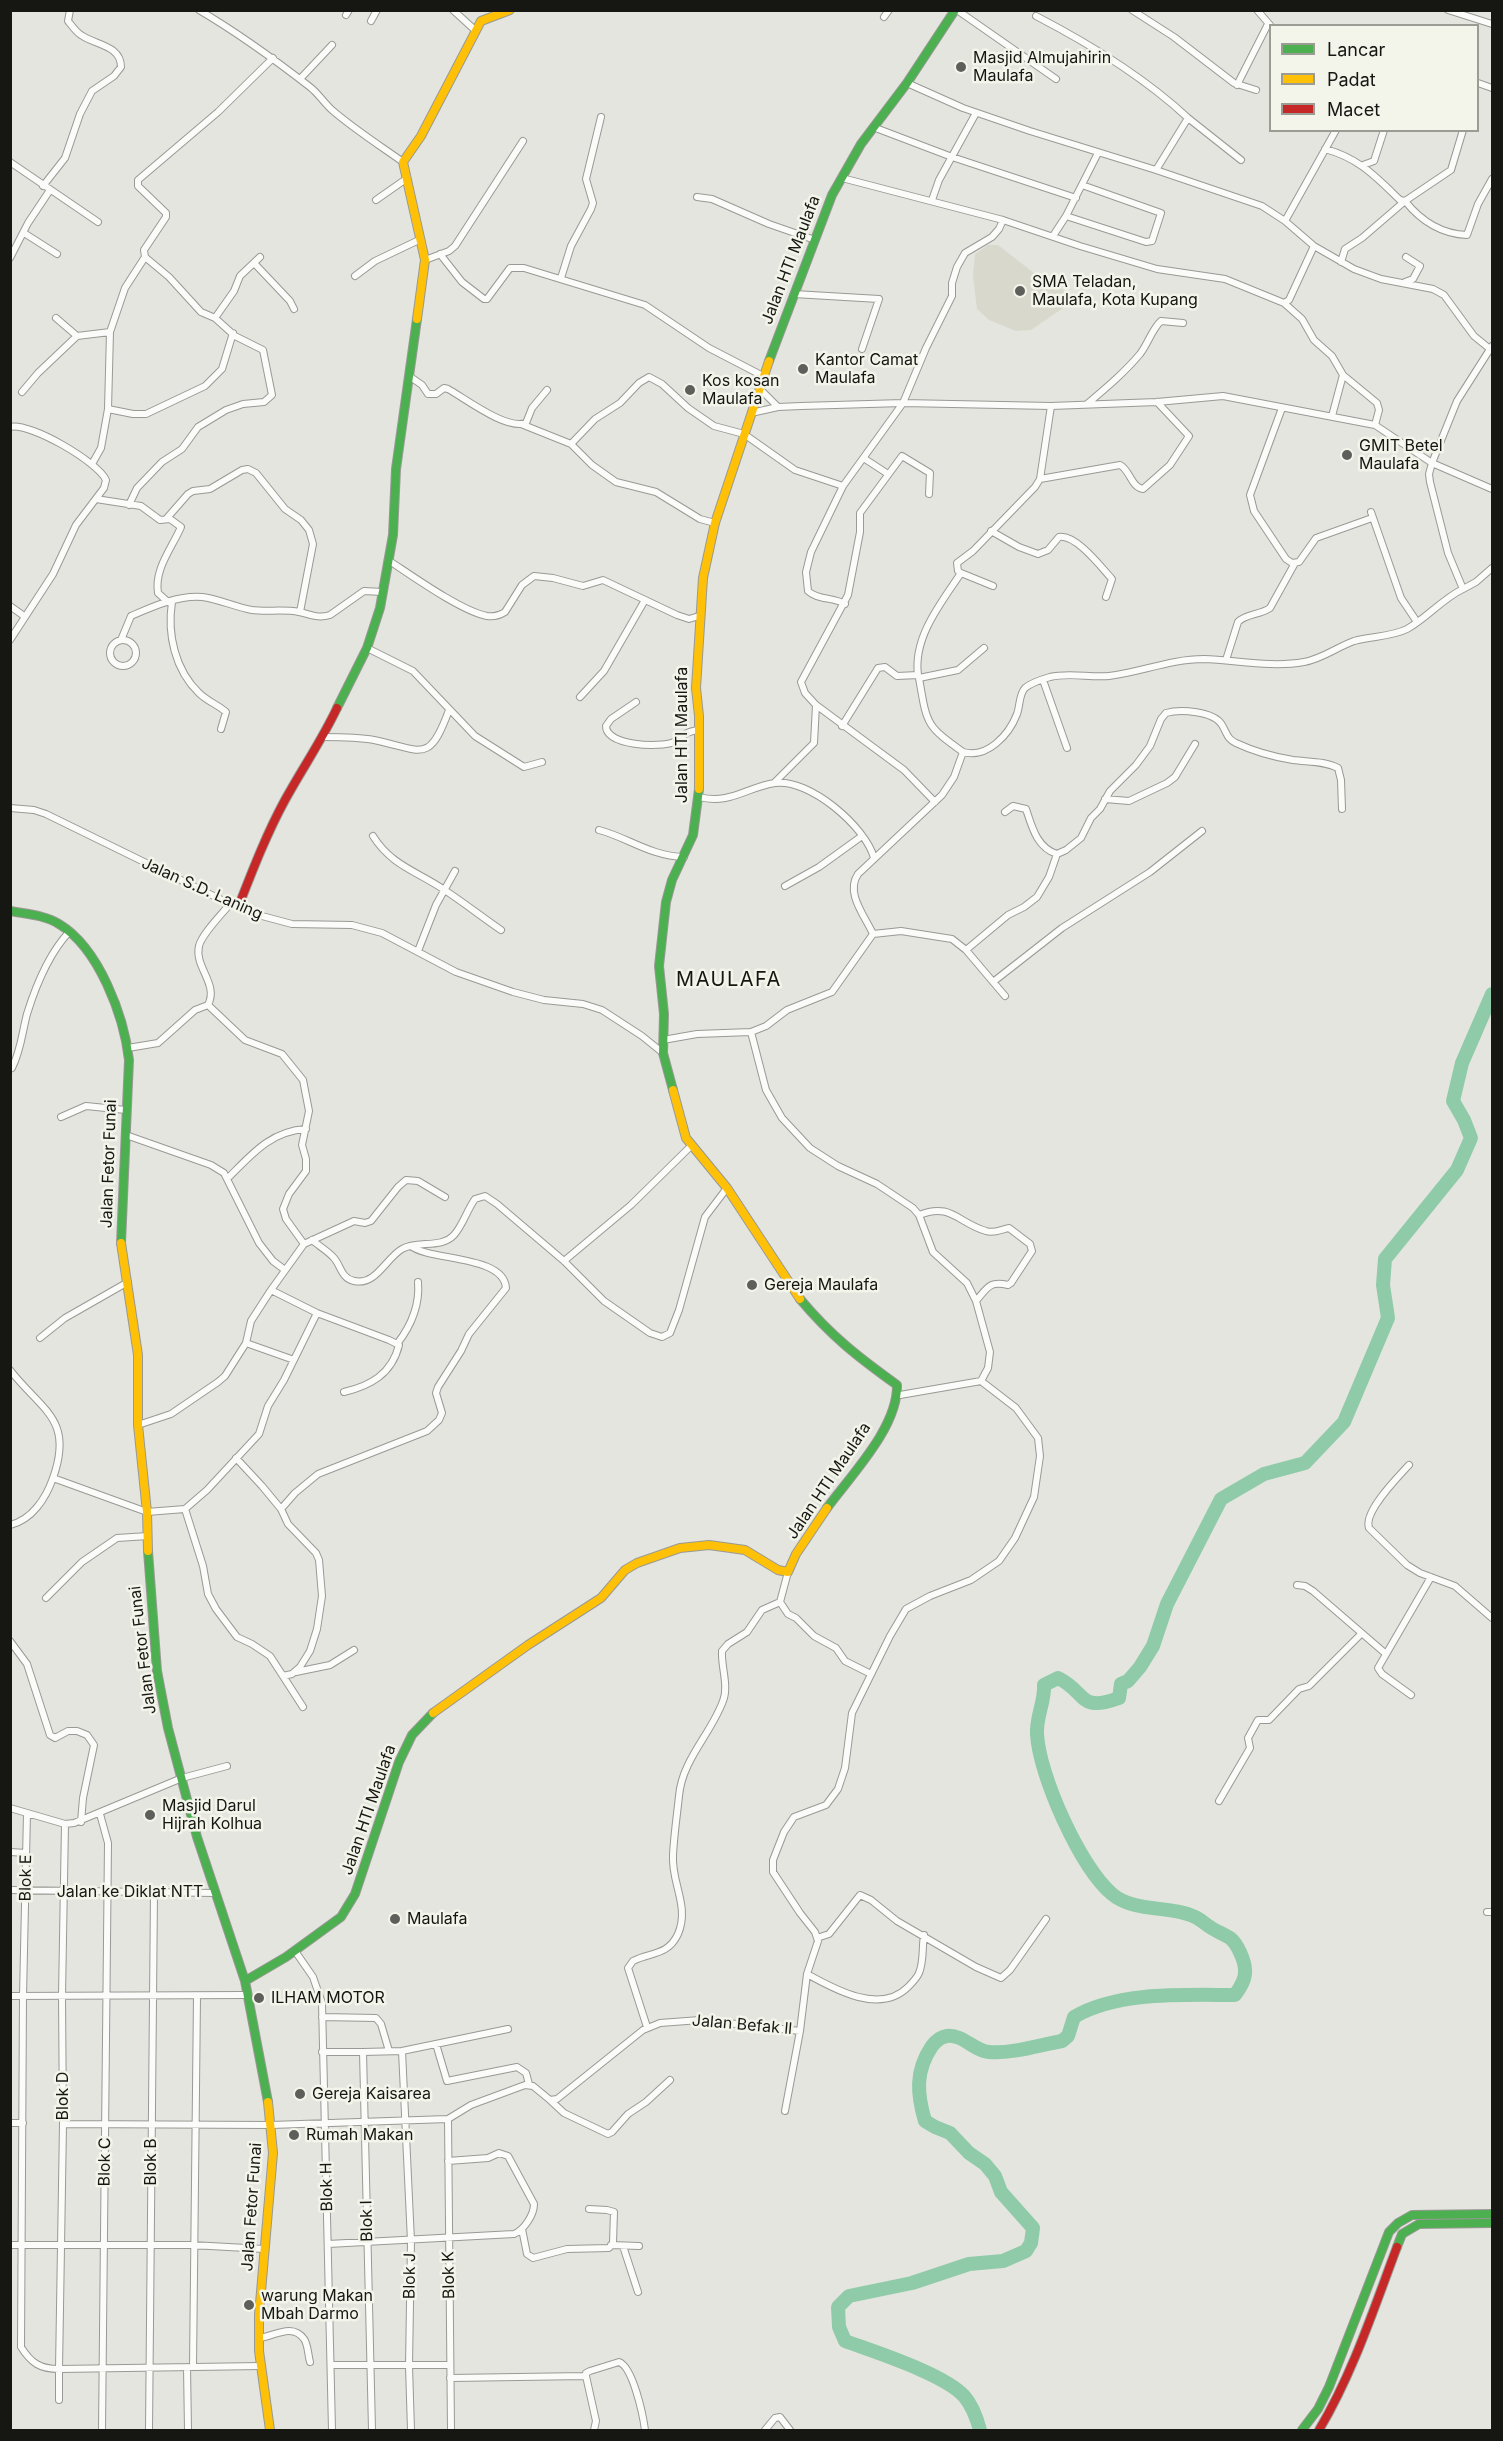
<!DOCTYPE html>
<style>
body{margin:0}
#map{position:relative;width:1503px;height:2441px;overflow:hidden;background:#e4e5df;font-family:Inter,sans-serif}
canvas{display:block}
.frame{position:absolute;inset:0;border:12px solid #161713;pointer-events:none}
.legend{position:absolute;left:1269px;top:24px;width:210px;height:108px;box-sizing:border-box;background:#f3f4ea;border:2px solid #9b9c94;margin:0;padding:8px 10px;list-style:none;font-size:18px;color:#161713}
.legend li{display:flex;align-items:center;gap:12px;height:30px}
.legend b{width:30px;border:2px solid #9b9c94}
</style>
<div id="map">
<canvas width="1503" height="2441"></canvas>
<div class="frame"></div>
<ul class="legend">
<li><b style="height:8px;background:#4caf50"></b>Lancar</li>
<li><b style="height:8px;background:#ffc107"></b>Padat</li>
<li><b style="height:8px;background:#c62828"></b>Macet</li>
</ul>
</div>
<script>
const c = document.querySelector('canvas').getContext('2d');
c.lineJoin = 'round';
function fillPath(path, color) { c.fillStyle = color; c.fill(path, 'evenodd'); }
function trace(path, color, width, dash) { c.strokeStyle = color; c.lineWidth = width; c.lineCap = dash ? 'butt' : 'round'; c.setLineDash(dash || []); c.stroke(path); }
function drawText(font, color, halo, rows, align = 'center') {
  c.font = font + ' Inter,sans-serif'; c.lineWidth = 5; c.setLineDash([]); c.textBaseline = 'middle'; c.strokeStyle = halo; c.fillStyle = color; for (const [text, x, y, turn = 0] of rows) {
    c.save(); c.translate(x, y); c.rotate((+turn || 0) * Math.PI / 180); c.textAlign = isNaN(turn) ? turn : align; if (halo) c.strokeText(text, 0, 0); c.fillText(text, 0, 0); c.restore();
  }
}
const built = new Path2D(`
 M 988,245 L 998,245 L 1043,280 L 1059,287 L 1070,295 L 1069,304 L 1031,330 L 1016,331 L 989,320 L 977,309 L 973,276 L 975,254 Z`);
const river = new Path2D(`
 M 980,2430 C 977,2419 972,2405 964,2396 C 944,2374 875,2352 845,2341 L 839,2327 L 838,2307 L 849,2296 L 912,2283 L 969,2264 L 1003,2261 L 1026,2251 L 1031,2243 L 1033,2228 L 1001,2192 L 995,2176 L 985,2164 L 969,2153 L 950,2133 L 935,2127 L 925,2121 C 917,2094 915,2071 932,2046 C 935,2042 941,2037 947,2036 C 963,2034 974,2051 989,2052 C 1012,2054 1039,2045 1062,2041 L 1068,2036 L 1074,2017 C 1118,1991 1185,1995 1235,1995 C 1240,1988 1246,1979 1245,1970 C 1245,1961 1237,1943 1230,1938 C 1223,1934 1216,1931 1210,1927 C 1205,1924 1200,1919 1195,1917 C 1171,1905 1134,1913 1112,1894 C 1080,1867 1039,1775 1037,1734 C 1036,1716 1045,1702 1044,1685 L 1058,1678 C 1087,1692 1078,1713 1119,1698 L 1121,1684 L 1128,1681 L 1140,1667 L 1153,1646 L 1167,1604 L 1221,1499 L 1264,1474 L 1305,1463 L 1344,1422 L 1388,1318 L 1383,1285 L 1385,1259 L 1457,1170 L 1471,1138 L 1464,1120 L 1453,1101 L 1462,1063 L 1492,994`);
const street = new Path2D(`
 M 199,10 C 238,33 274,59 310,87 C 318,93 324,103 332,110 C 354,129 379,145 403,162
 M 453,10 L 476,31
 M 957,10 L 1056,79
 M 1132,10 L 1174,37 L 1234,83 L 1256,90
 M 1257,10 L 1270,25
 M 1448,10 L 1492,24
 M 346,15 L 349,10
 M 1036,16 C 1090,44 1144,77 1188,118 L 1156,170
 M 884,17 L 889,10
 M 371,21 L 377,10
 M 300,79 L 332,45
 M 907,83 L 963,108 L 1030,131 L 1156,170 L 1262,206 L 1285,221 L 1314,246 L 1354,269 L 1381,279 L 1433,289 L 1444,295 L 1474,336 L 1490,349
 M 1478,83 L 1492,88
 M 1237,85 L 1268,24
 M 1188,118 L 1241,160
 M 873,127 L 952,157 L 1076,198
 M 1325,149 C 1359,158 1376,177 1400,200 L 1405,201 L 1451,170 L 1463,130
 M 10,162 L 98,222
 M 1363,165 L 1374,161 L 1384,130
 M 842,178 L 1003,220 L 1080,246 L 1157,269 L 1225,279 L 1284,303 L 1289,300 L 1314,246
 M 43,186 L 65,158 L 80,114 L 92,91 L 114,76 L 121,67 C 121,45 95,45 81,35 C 76,32 72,26 68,21 L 70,10
 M 697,197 L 712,199 L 769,224 L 815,240
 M 376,200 L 406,179
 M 932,200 L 939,180 L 976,113
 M 1066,216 L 1146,242 L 1152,241 L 1161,213 L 1082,185
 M 1285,221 L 1336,130
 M 24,233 L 57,254
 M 1053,236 L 1066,216 L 1098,153
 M 440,254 L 462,282 L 484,299 L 487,299 L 510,268 L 524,268 L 645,305 L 709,348 L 763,376
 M 10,258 L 28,223 L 50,190
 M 425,260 L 449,251 L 455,246 L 523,141
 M 1341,262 L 1345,249 L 1362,238 L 1405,201 C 1421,221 1441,234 1467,235 L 1478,204 L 1492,179
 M 254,263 L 290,301 L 294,309
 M 355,276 L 375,261 L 421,239
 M 561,278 L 571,246 L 591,209 L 593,203 L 586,179 L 601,117
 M 1405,282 L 1413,279 L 1420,266 L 1406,257
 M 794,294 L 879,299 L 862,349
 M 1284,303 L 1302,319 L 1314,340 L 1332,356 L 1343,375 L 1332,416
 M 56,318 L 77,336
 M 215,318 L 234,291 L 240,276 L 260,257
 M 1492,346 L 1457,401 L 1432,463 L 1492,489
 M 1343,375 L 1377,403 L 1379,410 L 1375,425
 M 409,376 L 422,385 L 428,394 L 436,394 L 444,388 L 448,389 C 466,399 506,430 526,423 L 532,408 L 547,390
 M 759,388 L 778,407
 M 22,392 L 38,373 L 77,336 L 110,332
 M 1087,404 C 1106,388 1124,373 1140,354 C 1148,344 1152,329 1161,321 L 1183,323
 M 1282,408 L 1250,495 L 1254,511 L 1286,559 L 1292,563 L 1299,562 L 1316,538 L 1372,518
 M 108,409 L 133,414 L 146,414 L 205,386 L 222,369 L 233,333
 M 751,413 L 778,407 L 801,406 L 903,403 L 1051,406 L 1157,402 L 1223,396 L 1375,425 L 1432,463 L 1429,474 L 1430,482 L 1448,553 L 1463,589 C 1442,599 1427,618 1407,629 C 1391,637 1372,636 1354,641 C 1337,647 1322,659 1304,662 C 1271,668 1236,660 1204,659 C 1171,659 1141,672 1109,676 C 1090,678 1070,672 1050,677 C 1043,679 1031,683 1025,688 C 1019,694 1020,706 1017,714 C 1009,735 987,759 963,752 L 954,777 L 942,795 L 858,874 C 845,893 865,916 873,934 L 832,992 L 787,1010 L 766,1026 L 751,1032 L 766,1090 L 782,1118 L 810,1148 L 838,1166 L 877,1184 L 913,1208 L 919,1215 L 933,1252 L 967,1283 L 976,1301 L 990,1352 L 988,1368 L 981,1381 L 900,1395
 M 521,424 L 571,444 L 595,419 L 620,403 L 639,383 L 649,377 L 662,384 L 688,408 L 714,426 L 744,434 L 795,470 L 843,486
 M 10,427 C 30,422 98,462 106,480 L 104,488 L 76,525 L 53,574 L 10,640
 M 571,444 L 592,465 L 616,482 L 656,492 L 700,519 L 715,523
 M 865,459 L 888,474
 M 92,464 L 101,448 L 108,409 L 110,332 L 125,288 L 145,257 L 144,250 L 166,217 L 166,213 L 138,186 L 138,180 L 218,112 L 273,58
 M 1040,479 L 1120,465 C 1130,470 1131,487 1143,489 L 1170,465 L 1189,436 L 1157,402
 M 96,499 L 141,506 L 160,520 L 170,519 L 181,527 C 172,548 154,569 158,593 L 168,602
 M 129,505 L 137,488 L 162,462 L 182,449 L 198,427 L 226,410 L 243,404 L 264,402 L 272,395 L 263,350 L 235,336 L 215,318 L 201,312 L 169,277 L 145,257
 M 1371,512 L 1401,598 L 1417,622
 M 167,518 L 188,494 L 193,491 L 210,489 L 242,470 L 248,469 L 256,473 L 285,509 L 301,520 L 309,530 L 313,544 L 300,612
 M 991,531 L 1019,547 L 1038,554 L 1048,550 L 1059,537 C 1076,534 1101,567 1112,579 L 1106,597
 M 388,560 C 411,575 461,611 487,616 C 493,617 500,615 505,612 L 522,585 L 534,576 L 553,578 L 583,586 L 603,580 L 677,615 L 689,619 L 699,616
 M 961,573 L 958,571 L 957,563 L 973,551 L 1035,487 L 1040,479 L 1051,406
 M 1463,589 L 1476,582 L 1492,568
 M 172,602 C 167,634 175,670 199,693 C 207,701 218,705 226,712 L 221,729
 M 845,604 C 833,597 817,600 808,591 L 806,572 L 811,552 L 843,486 L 903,403 L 926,348 L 952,296 L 952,283 L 957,267 L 965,253 L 992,237 L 999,229 L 1003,220
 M 10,606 L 24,616
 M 121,640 L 131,616 C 152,607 178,595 202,597 C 219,599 235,607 252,610 C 267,612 284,609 299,612 C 310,614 317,619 330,615 L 364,591 L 382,592
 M110 653a13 13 0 1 1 26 0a13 13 0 1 1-26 0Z
 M 367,648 L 413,671 L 475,736 L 524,767 L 542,762
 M 1226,660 L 1238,622 C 1245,614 1260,615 1270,608 L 1295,563
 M 1043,680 L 1067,748
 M 580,697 L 604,671 L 645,600
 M 636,702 L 611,719 L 606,726 C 606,746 660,748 674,742 C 685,737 682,732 699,730
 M 816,705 L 904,770 L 935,802
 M 842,726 L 878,668 L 885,667 L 897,676 L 918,675 C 913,637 941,603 961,573 L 993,586
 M 323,737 C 340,737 358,737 374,740 C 422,750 429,765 449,710
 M 963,752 C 925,725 927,724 919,678 L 958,670 L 984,648
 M 774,783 L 814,743 L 816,705 L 805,693 L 801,682 L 848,595 L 860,532 L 860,513 L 902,456 L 930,473 L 929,494
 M 699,797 C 730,805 747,787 775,783 C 809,778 866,827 874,858
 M 1105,799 L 1129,801 L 1167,783 L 1175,777 L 1195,744
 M 10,808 L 34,810 L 46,814 L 230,904 L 239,905 L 247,912 L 292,924 L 352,925 L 382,933 L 456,972 L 513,992 L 544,1000 L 583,1004 L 602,1010 L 642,1036 L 663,1053
 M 1005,812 L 1013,806 L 1026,809 C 1032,827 1037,848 1057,854
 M 599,830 C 629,838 650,856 684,857
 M 373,836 C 391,865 416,871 443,889 C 463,902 482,917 501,930
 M 785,886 L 819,867 L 862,836
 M 873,934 L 901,931 L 952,939 L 966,950 L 1005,996
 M 966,950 L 1008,915 L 1024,907 L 1037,897 L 1049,877 L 1057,854 L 1066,850 L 1081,838 L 1091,818 L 1100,809 L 1110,791 L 1136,765 L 1150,746 L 1161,719 L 1166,713 C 1180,709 1214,711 1222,725 C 1227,733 1227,739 1236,743 C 1253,751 1274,757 1293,760 C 1308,762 1325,761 1338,768 L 1341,780 L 1342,809
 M 418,951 L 436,905 L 455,871
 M 993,982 L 1062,928 L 1150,872 L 1202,831
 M 208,1005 C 219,984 194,967 199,946 C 202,934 221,915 230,904
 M 663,1040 L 697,1034 L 751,1032
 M 128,1048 L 158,1043 L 195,1010 L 208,1005 L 245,1040 L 282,1054 L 303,1080 L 309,1111 L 302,1145 L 306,1159 L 306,1171 L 289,1194 L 283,1209 L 286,1219 L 304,1244
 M 12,1068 C 21,1050 22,1033 27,1014 C 36,985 49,953 70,931
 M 61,1117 L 86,1106 L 126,1110
 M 126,1135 L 211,1165 L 224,1173 L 259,1243 L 273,1261 L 285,1270
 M 228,1178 C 252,1154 271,1131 306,1129
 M 919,1215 C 951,1202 958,1223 986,1231 C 994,1234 1002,1229 1009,1228 L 1030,1244 L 1032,1251 L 1011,1283 L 1008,1285 C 989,1281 988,1287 976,1301
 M 312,1240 C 319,1246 328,1251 334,1258 C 341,1266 341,1278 354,1281 C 376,1286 386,1258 402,1249 C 418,1240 441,1249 454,1235 C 463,1225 467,1210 475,1199 L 485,1196 L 497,1204 L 564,1261 L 604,1301 L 650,1333 L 662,1337 L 670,1333 L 679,1310 L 705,1217 L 727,1188
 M 564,1261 L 631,1205 L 691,1146
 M 317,1313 L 271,1290 L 304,1244 L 354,1221 L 365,1223 L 371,1221 L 398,1187 L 406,1180 L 418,1181 L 445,1197
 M 40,1338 L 65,1318 L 128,1282
 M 246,1343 L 251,1321 L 271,1290
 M 397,1344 C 411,1326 420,1305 418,1282
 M 10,1370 C 42,1411 74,1419 53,1478
 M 138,1425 L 171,1414 L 218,1382 L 225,1376 L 246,1343 L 294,1360
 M 236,1458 L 262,1486 L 281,1509 L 288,1524 L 316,1553 L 319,1560 L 322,1596 L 317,1629 L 310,1651 L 300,1667 L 292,1674 L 283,1676
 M 1409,1465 C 1398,1477 1363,1512 1369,1528 L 1407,1565 L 1420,1573 L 1455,1586 L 1492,1618
 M 185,1509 L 203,1566 L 208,1594 L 216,1609 L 237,1637 L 252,1644 L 270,1656 L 303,1707
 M 281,1509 L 295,1493 L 318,1474 L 427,1431 L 439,1420 L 442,1413 L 436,1393 L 438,1387 L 461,1351 L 469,1334 L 506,1288 C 504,1255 430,1261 411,1246
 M 10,1525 C 32,1520 46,1498 53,1478 L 147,1512 L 185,1509 L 207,1490 L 259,1434 L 268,1406 L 284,1380 L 317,1313 L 389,1340 L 399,1345 C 392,1374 370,1386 344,1392
 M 1297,1585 L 1305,1586 L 1313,1591 L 1386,1654
 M 46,1598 L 82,1562 L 117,1538 L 148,1536
 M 780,1602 L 788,1614 L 796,1618 L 814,1636 L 836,1648 L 845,1661 L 871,1674
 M 10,1641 L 27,1664 L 50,1735 L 55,1738 L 68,1731 L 77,1731 L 87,1735 L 94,1745 L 83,1798 L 81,1822
 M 296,1672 L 330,1665 L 354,1650
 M 1411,1695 L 1382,1674 L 1378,1668 L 1431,1577
 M 1219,1801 L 1250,1748 L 1248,1738 L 1258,1720 L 1269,1720 L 1299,1689 L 1309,1686 L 1361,1634
 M 10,1808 L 65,1824 L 74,1823 L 182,1778 L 227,1766
 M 27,1813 L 23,1996 L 21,2347 C 31,2363 40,2369 59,2369 L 59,2400
 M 100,1814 L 108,1843 L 102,2430
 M 65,1824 L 62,1996 L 63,2124 L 59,2369 L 261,2366
 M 10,1852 L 26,1853
 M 10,1890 L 215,1893
 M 1487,1912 L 1492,1912
 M 817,1938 L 829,1934 L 860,1895 L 871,1900 L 897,1921 L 976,1967 L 1001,1978 L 1010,1970 L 1046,1919
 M 295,1951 L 313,1977 L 322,2003 L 332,2430
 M 807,1974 C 834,1989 880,2015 908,1987 C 912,1983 917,1978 919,1973 C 924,1962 922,1946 924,1935
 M 10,1996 L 246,1995
 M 322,2017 L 376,2018 L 381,2024 L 389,2051
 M 647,2027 L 628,1968 L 633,1961 C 650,1952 668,1956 678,1934 C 690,1906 671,1883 673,1855 C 674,1835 677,1815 679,1796 C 682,1760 711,1734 723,1701 C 729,1686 721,1667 722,1651 L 728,1644 L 747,1632 L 762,1610 L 780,1602 L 788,1572
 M 436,2044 L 447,2081 L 517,2067 L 526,2073 L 529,2084
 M 402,2051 L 508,2029
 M 322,2052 L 363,2052 L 372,2430
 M 363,2052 L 402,2051 L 411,2241 L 409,2366 L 411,2430
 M 550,2100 L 564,2113 L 608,2134 L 612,2132 L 628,2114 L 646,2102 L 670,2080
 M 785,2111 L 800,2031
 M 448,2119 L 451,2430
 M 10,2123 L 23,2123
 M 63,2124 L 271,2125 L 448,2119 L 471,2105 L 525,2085 L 533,2086 L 550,2100 L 557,2099 L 643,2030 L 660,2023 L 700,2020 L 800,2031 L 807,1974 L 818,1941 L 815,1932 L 800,1913 L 773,1872 L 773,1860 L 784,1832 L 794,1817 L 826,1805 L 838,1789 L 845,1768 L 852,1713 L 890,1636 L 906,1609 L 930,1596 L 971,1580 L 999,1561 L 1015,1538 L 1034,1497 L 1040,1456 L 1038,1438 L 1016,1408 L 981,1381
 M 522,2229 L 527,2254 L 533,2258 L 567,2249 L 609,2248 L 613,2243 L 614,2212 L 607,2210 L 589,2209
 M 328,2244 L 514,2234 C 524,2230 534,2215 534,2204 L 508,2156 L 499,2153 L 488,2158 L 448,2161
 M 10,2245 L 192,2245 L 264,2249
 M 611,2245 L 639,2246
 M 623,2246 L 638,2292
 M 259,2338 C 273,2337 292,2322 304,2339 C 308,2344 308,2355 310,2362
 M 331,2365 L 450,2365
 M 187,2367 L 188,2430
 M 193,2367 L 197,1996
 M 586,2376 L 596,2421 L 594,2430
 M 450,2378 L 586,2376 L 586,2373 L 590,2371 L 619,2362 C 633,2367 643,2415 645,2430
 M 149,2430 L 154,1893
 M 765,2430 L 775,2418 L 780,2417 L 790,2430`);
const fast = new Path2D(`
 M 769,361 L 832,195 L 861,144 L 907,83 L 955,10
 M 337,708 L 367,648 L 380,608 L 393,535 L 396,469 L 417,319
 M 10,911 C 26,914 45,915 59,924 C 99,948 124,1016 129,1060 L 121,1243
 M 673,1090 L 663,1053 L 664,1014 L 659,966 L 666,902 L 672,880 L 693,835 L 699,789
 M 800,1299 C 831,1336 858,1357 897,1385 C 898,1427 852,1474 827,1508
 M 148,1551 L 157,1671 L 168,1728 L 197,1837 L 245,1981 L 268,2102
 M 245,1981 L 286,1957 L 341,1917 L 355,1894 L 399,1762 L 412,1735 L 433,1713
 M 1397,2247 L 1402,2234 L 1419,2224 L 1492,2223
 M 1302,2430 L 1318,2409 L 1329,2387 L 1389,2232 L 1398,2223 L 1412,2215 L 1492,2214`);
const slow = new Path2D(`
 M 417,319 L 425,260 L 403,162 L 421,136 L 481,21 L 510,10
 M 699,789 L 699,716 L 696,688 L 703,578 L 715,523 L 769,361
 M 673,1090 L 686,1138 L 727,1188 L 800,1299
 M 121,1243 L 138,1355 L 138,1425 L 147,1512 L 148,1551
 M 433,1713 L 528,1645 L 601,1598 L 625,1570 L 637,1563 L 680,1548 L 709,1545 L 745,1550 L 778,1570 L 788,1572 L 796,1554 L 827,1508
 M 268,2102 L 273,2153 L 259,2315 L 259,2351 L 270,2430`);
const jam = new Path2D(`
 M 239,905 C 253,869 267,833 285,800 C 302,769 322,740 337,708
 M 1319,2430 C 1353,2373 1374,2308 1397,2247`);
const markers = [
 [961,67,6,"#5e5f5a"],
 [1020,291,6,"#5e5f5a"],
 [803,369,6,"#5e5f5a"],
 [690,390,6,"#5e5f5a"],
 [1347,455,6,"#5e5f5a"],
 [752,1285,6,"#5e5f5a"],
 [150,1815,6,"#5e5f5a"],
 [395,1919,6,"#5e5f5a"],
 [259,1998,6,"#5e5f5a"],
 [300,2094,6,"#5e5f5a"],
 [294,2135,6,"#5e5f5a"],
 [249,2305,6,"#5e5f5a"]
];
const poiNames = [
 ["Masjid Almujahirin",973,58],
 ["Maulafa",973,76],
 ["SMA Teladan,",1032,282],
 ["Maulafa, Kota Kupang",1032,300],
 ["Kantor Camat",815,360],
 ["Maulafa",815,378],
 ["Kos kosan",702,381],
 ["Maulafa",702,399],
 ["GMIT Betel",1359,446],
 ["Maulafa",1359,464],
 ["Gereja Maulafa",764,1285],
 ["Masjid Darul",162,1806],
 ["Hijrah Kolhua",162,1824],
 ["Maulafa",407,1919],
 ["ILHAM MOTOR",271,1998],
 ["Gereja Kaisarea",312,2094],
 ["Rumah Makan",306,2135],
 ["warung Makan",261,2296],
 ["Mbah Darmo",261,2314]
];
const streetNames = [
 ["Jalan HTI Maulafa",791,260,-69],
 ["Jalan HTI Maulafa",682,735,-90],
 ["Jalan S.D. Laning",202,889,24],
 ["Jalan Fetor Funai",109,1164,-88],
 ["Jalan HTI Maulafa",829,1481,-56],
 ["Jalan Fetor Funai",143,1650,-97],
 ["Jalan HTI Maulafa",369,1810,-71],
 ["Blok E",26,1878,-89],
 ["Jalan ke Diklat NTT",130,1892],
 ["Jalan Befak ll",742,2025,5],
 ["Blok D",63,2096,-90],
 ["Blok C",105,2162,-89],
 ["Blok B",151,2162,-90],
 ["Blok H",327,2187,-91],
 ["Jalan Fetor Funai",252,2207,-86],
 ["Blok I",367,2221,-91],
 ["Blok K",449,2275,-91],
 ["Blok J",410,2276,-89]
];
const quarterNames = [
 ["MAULAFA",729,980]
];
fillPath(built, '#d8d9cc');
trace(river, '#8fcba8', 14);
trace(street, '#999995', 8);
trace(fast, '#999995', 10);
trace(slow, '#999995', 10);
trace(jam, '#999995', 10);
trace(street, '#fbfbfa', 6);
trace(fast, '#4caf50', 8);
trace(slow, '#ffc107', 8);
trace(jam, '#c62828', 8);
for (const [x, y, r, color] of markers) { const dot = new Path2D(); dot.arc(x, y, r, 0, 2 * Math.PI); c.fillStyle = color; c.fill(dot); trace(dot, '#f3f4ea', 2); }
drawText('16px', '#161713', '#f3f4ea', poiNames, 'left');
drawText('16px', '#161713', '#f3f4ea', streetNames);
c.letterSpacing = '1.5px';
drawText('20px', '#161713', '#f3f4ea', quarterNames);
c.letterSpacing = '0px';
</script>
